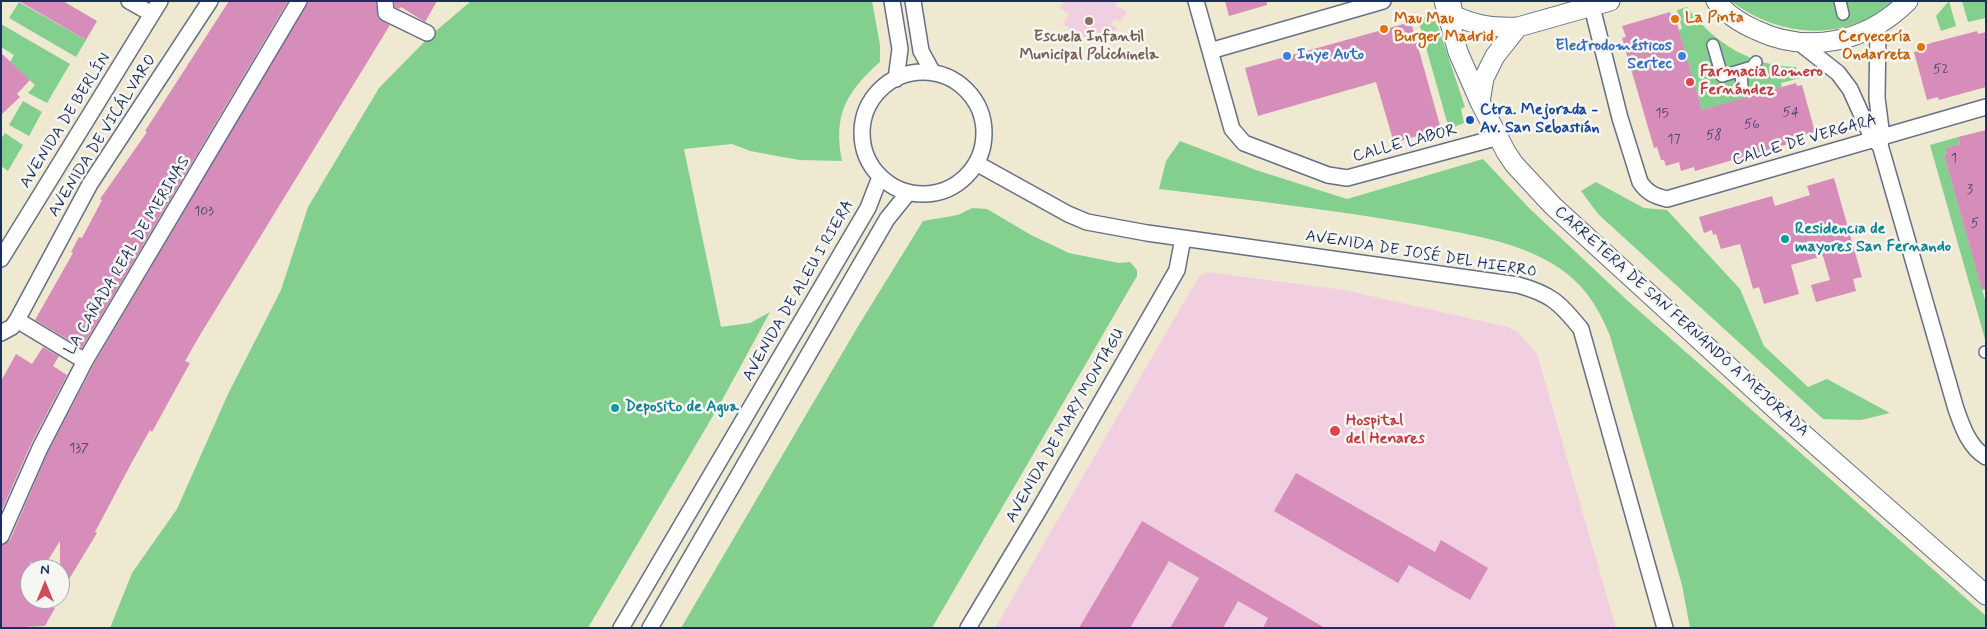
<!DOCTYPE html>
<meta charset="utf-8">
<style>
body{margin:0}
#map{position:relative;width:1987px;height:629px;overflow:hidden;background:#efe9d2;font-family:Mynerve,sans-serif}
canvas{display:block}
.frame{position:absolute;inset:0;border:2px solid #1b2f5e;pointer-events:none}
.north{position:absolute;left:20px;top:559px;width:50px;height:50px;box-sizing:border-box;background:#f6f6f2;border:1px solid #9ea6b7;border-radius:50%;rotate:0deg;font-size:14px;font-weight:700;line-height:20px;text-align:center;color:#1b2f5e}
.north::after{content:'';display:block;margin:auto;width:18px;height:22px;background:#d1495b;clip-path:polygon(50% 0,100% 100%,50% 72%,0 100%)}
</style>
<div id="map">
<canvas width="1987" height="629"></canvas>
<div class="frame"></div>
<div class="north">N</div>
</div>
<script>
const c = document.querySelector('canvas').getContext('2d');
c.lineJoin = 'round';
function fillPath(path, color) { c.fillStyle = color; c.fill(path, 'evenodd'); }
function trace(path, color, width, dash) { c.strokeStyle = color; c.lineWidth = width; c.lineCap = dash ? 'butt' : 'round'; c.setLineDash(dash || []); c.stroke(path); }
function drawText(font, color, halo, rows, align = 'center') {
  c.font = font + ' Mynerve,sans-serif'; c.lineWidth = 5; c.setLineDash([]); c.textBaseline = 'middle'; c.strokeStyle = halo; c.fillStyle = color; for (const [text, x, y, turn = 0] of rows) {
    c.save(); c.translate(x, y); c.rotate((+turn || 0) * Math.PI / 180); c.textAlign = isNaN(turn) ? turn : align; if (halo) c.strokeText(text, 0, 0); c.fillText(text, 0, 0); c.restore();
  }
}
const built = new Path2D(`
 M 1064,1 L 1117,1 L 1115,5 L 1127,12 L 1120,22 L 1114,19 L 1111,24 L 1117,28 L 1110,39 L 1099,32 L 1092,42 L 1063,24 L 1069,14 L 1060,8 Z
 M 1207,272 L 1344,290 L 1508,327 L 1518,332 L 1537,354 L 1616,628 L 995,628 L 1184,302 L 1199,277 Z`);
const green = new Path2D(`
 M 471,1 L 872,1 L 880,45 L 880,62 C 846,92 833,115 842,161 L 799,160 L 750,151 L 732,144 L 684,149 L 721,327 L 750,323 L 770,312 L 720,404 L 588,628 L 110,628 L 132,573 L 177,509 L 228,394 L 281,290 L 308,207 L 379,88 L 430,36 Z
 M 1731,1 L 1893,1 C 1846,43 1779,38 1731,1 Z
 M 1949,1 L 1956,26 L 1941,31 L 1936,16 Z
 M 1962,1 L 1986,1 L 1986,18 L 1968,22 Z
 M 19,2 L 86,40 L 76,57 L 9,18 Z
 M 1687,7 C 1714,43 1751,66 1796,67 L 1800,78 L 1781,83 L 1782,87 L 1714,110 L 1713,107 L 1702,110 L 1679,30 L 1682,29 L 1677,10 Z
 M 1434,14 L 1465,107 L 1461,109 L 1464,123 L 1449,129 L 1418,19 Z
 M 1,24 L 70,64 L 47,103 L 28,93 L 35,85 L 10,62 L 14,55 L 1,47 Z
 M 23,101 L 42,112 L 29,136 L 9,125 Z
 M 5,133 L 23,145 L 8,171 L 1,166 L 1,139 Z
 M 1958,137 L 1960,144 L 1945,148 L 1947,154 L 1944,155 L 1986,303 L 1986,343 L 1930,145 Z
 M 1180,141 L 1256,170 L 1347,199 L 1483,159 L 1530,209 L 1629,302 L 1986,616 L 1986,628 L 1690,628 L 1682,585 L 1610,336 C 1598,306 1583,283 1556,266 C 1517,241 1470,235 1426,226 C 1337,210 1248,200 1159,189 L 1166,161 Z
 M 1596,182 L 1644,208 L 1667,210 L 1740,289 L 1764,346 L 1808,387 L 1827,379 L 1890,413 L 1861,420 L 1823,419 L 1598,214 L 1581,191 Z
 M 972,208 L 987,209 L 1031,235 L 1069,253 L 1119,263 L 1130,262 L 1137,270 L 1137,276 L 932,628 L 681,628 L 857,328 L 923,221 L 958,215 Z`);
const building = new Path2D(`
 M 19,1 L 63,1 L 97,21 L 86,40 Z
 M 229,1 L 288,1 L 82,348 L 35,320 L 73,253 L 71,252 L 79,237 L 82,238 L 102,200 L 100,199 L 147,132 L 145,131 Z
 M 308,1 L 376,1 L 378,18 L 390,25 L 200,335 L 185,361 L 190,363 L 152,432 L 150,430 L 132,462 L 95,532 L 97,533 L 60,594 L 60,541 L 43,568 L 30,562 L 30,599 L 55,608 L 45,626 L 1,628 L 1,545 L 10,540 L 48,452 L 95,362 Z
 M 394,1 L 437,1 L 425,22 L 401,7 L 399,9 L 395,7 Z
 M 1225,1 L 1267,1 L 1267,5 L 1229,16 Z
 M 1670,12 L 1671,17 L 1675,16 L 1702,110 L 1796,83 L 1797,86 L 1802,85 L 1815,132 L 1804,135 L 1805,139 L 1695,171 L 1694,167 L 1681,171 L 1679,162 L 1666,166 L 1664,160 L 1661,160 L 1657,147 L 1654,148 L 1622,38 L 1626,37 L 1622,26 Z
 M 1411,22 L 1441,129 L 1394,143 L 1376,82 L 1258,116 L 1245,68 Z
 M 1977,31 L 1978,34 L 1986,32 L 1986,87 L 1939,100 L 1938,97 L 1927,100 L 1914,52 L 1918,51 L 1917,48 L 1931,43 Z
 M 1,53 L 30,80 L 17,94 L 20,97 L 1,115 Z
 M 1986,130 L 1986,289 L 1982,290 L 1944,155 L 1947,154 L 1945,148 L 1960,144 L 1958,137 Z
 M 1834,178 L 1862,277 L 1853,279 L 1856,291 L 1816,302 L 1811,285 L 1830,280 L 1823,256 L 1791,265 L 1799,294 L 1764,304 L 1759,287 L 1753,289 L 1740,244 L 1721,249 L 1716,234 L 1713,235 L 1712,230 L 1704,233 L 1699,217 L 1772,196 L 1775,206 L 1810,195 L 1807,186 Z
 M 43,347 L 59,356 L 53,366 L 67,375 L 31,444 L 1,512 L 1,381 L 16,354 L 32,364 Z
 M 1296,473 L 1435,552 L 1441,540 L 1488,568 L 1470,600 L 1409,565 L 1398,583 L 1274,511 Z
 M 1142,521 L 1325,628 L 1263,628 L 1268,618 L 1238,601 L 1223,628 L 1170,628 L 1199,578 L 1169,561 L 1130,628 L 1079,628 Z`);
const pedestrian = new Path2D(`
 M 1840,1 L 1843,14
 M 1713,45 L 1722,76 L 1752,67 L 1756,62
 M 1741,71 L 1742,88
 M 1985,352 L 1986,352`);
const minor = new Path2D(`
 M 129,1 L 152,14
 M 385,1 L 386,13 L 427,33
 M 892,1 L 900,49 L 896,79
 M 913,1 L 921,51 L 933,73
 M 1196,1 L 1232,129 L 1244,143 L 1328,175 L 1347,178 L 1499,137
 M 1592,7 L 1620,118 L 1640,182 C 1647,193 1655,196 1667,199 L 1986,107
 M 1878,26 L 1877,98 L 1882,137 L 1880,145 L 1956,409 C 1962,426 1969,447 1986,457
 M 1801,44 L 1838,73 L 1850,89 L 1873,140 L 1880,145
 M 1210,51 L 1383,1
 M862 133a61 61 0 1 1 122 0a61 61 0 1 1-122 0Z
 M 976,163 L 1068,214 L 1087,222 L 1147,233 L 1518,285 C 1551,294 1560,303 1581,329 L 1665,628
 M 1,259 L 160,1
 M 17,320 L 85,361
 M 1,333 L 12,327 L 17,320 L 90,184 L 210,1
 M 1,536 L 40,448 L 85,361 L 299,1
 M 621,628 L 868,208 L 880,177
 M 650,628 L 887,219 L 908,193
 M 968,628 L 1040,508 L 1177,270 L 1183,238`);
const tertiary = new Path2D(`
 M 1444,1 L 1458,52 L 1480,102 L 1506,152 L 1514,164 L 1553,206 L 1785,418 L 1986,595
 M 1716,1 C 1727,15 1740,23 1756,30 C 1809,55 1867,42 1908,1
 M 1452,7 L 1447,12 C 1472,25 1490,28 1518,27
 M 1480,102 L 1484,78 L 1495,56 L 1518,27 L 1610,1`);
const markers = [
 [1675,19,5,"#e8710a"],
 [1089,21,5,"#8d6e63"],
 [1384,29,5,"#e8710a"],
 [1921,47,5,"#e8710a"],
 [1287,56,5,"#3f7fe0"],
 [1682,56,5,"#3f7fe0"],
 [1690,82,5,"#e0444e"],
 [1470,120,5,"#1a4fb4"],
 [1785,239,5,"#0f9aa8"],
 [615,408,5,"#0f9aa8"],
 [1335,431,6,"#e0444e"]
];
const numberNames = [
 ["52",1941,70],
 ["54",1791,113],
 ["15",1662,114],
 ["56",1752,125],
 ["58",1714,136],
 ["17",1674,140],
 ["1",1954,159],
 ["3",1970,190],
 ["103",204,212],
 ["5",1975,224],
 ["137",79,449]
];
const foodNames = [
 ["La Pinta",1685,19],
 ["Mau Mau",1394,20],
 ["Burger Madrid",1394,38],
 ["Cervecería",1911,38,"right"],
 ["Ondarreta",1911,56,"right"]
];
const educationNames = [
 ["Escuela Infantil",1089,38],
 ["Municipal Polichinela",1089,56]
];
const shopNames = [
 ["Electrodomésticos",1672,47],
 ["Sertec",1672,65],
 ["Inye Auto",1297,56,"left"]
];
const healthNames = [
 ["Farmacia Romero",1700,73],
 ["Fernández",1700,91],
 ["Hospital",1346,422],
 ["del Henares",1346,440]
];
const transitNames = [
 ["Ctra. Mejorada -",1480,111],
 ["Av. San Sebastián",1480,129]
];
const streetNames = [
 ["AVENIDA DE BERLÍN",66,121,-58],
 ["AVENIDA DE VICÁLVARO",103,136,-58],
 ["CALLE DE VERGARA",1805,141,-16],
 ["CALLE LABOR",1405,144,-15],
 ["AVENIDA DE JOSÉ DEL HIERRO",1421,255,9],
 ["LA CAÑADA REAL DE MERINAS",128,256,-59],
 ["AVENIDA DE ALEU I RIERA",799,291,-60],
 ["CARRETERA DE SAN FERNANDO A MEJORADA",1681,322,42],
 ["AVENIDA DE MARY MONTAGU",1066,426,-60]
];
const cultureNames = [
 ["Residencia de",1795,230],
 ["mayores San Fernando",1795,248],
 ["Deposito de Agua",625,408]
];
fillPath(built, '#f2cfe0');
fillPath(green, '#83d08e');
fillPath(building, '#d78dba');
trace(pedestrian, '#657087', 14);
trace(minor, '#657087', 18);
trace(tertiary, '#657087', 21);
trace(pedestrian, '#fff', 11);
trace(minor, '#fff', 15);
trace(tertiary, '#fff', 19);
for (const [x, y, r, color] of markers) { const dot = new Path2D(); dot.arc(x, y, r, 0, 2 * Math.PI); c.fillStyle = color; c.fill(dot); trace(dot, '#f6f6f2', 2); }
drawText('14px', '#4a4675', null, numberNames);
drawText('bold 16px', '#c56008', '#f6f6f2', foodNames, 'left');
drawText('bold 16px', '#785e54', '#f6f6f2', educationNames);
drawText('bold 16px', '#366cbe', '#f6f6f2', shopNames, 'right');
drawText('bold 16px', '#be3a42', '#f6f6f2', healthNames, 'left');
drawText('bold 16px', '#164399', '#f6f6f2', transitNames, 'left');
drawText('16px', '#1b2f5e', '#f6f6f2', streetNames);
drawText('bold 16px', '#0d838f', '#f6f6f2', cultureNames, 'left');
</script>
